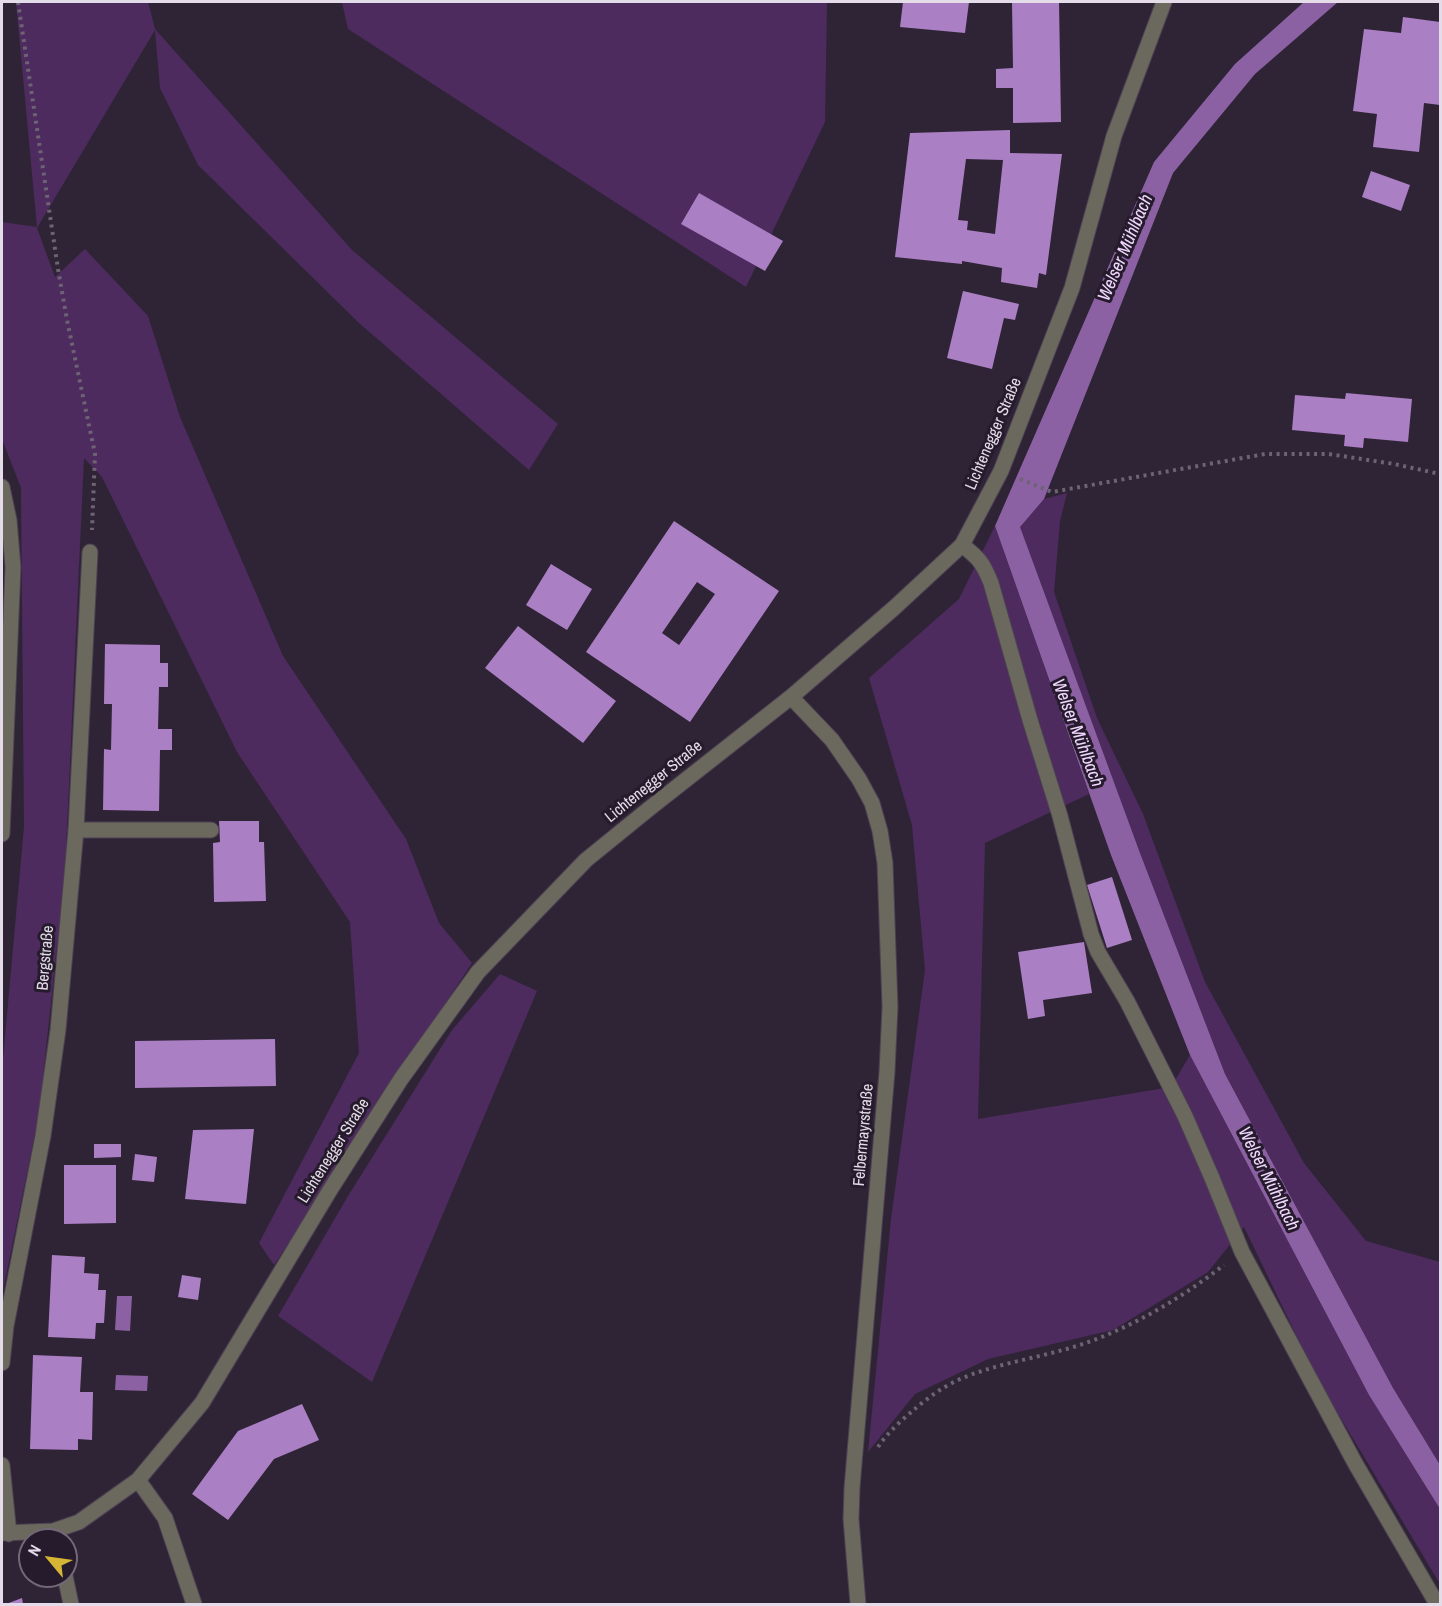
<!DOCTYPE html>
<meta charset="utf-8">
<style>
body{margin:0}
#map{position:relative;width:1442px;height:1606px;overflow:hidden;background:#2f2436;font-family:"Archivo Narrow",sans-serif}
canvas{display:block}
.frame{position:absolute;inset:0;border:3px solid #e4dce8;pointer-events:none}
.north{position:absolute;left:18px;top:1528px;width:60px;height:60px;box-sizing:border-box;background:#261b2c;border:2px solid #726877;border-radius:50%;rotate:299deg;font-size:16px;font-weight:700;line-height:24px;text-align:center;color:#e4dce8}
.north::after{content:'';display:block;margin:auto;width:21px;height:27px;background:#d6b534;clip-path:polygon(50% 0,100% 100%,50% 72%,0 100%)}
</style>
<div id="map">
<canvas width="1442" height="1606"></canvas>
<div class="frame"></div>
<div class="north">N</div>
</div>
<script>
const c = document.querySelector('canvas').getContext('2d');
c.lineJoin = 'round';
function fillPath(path, color) { c.fillStyle = color; c.fill(path, 'evenodd'); }
function trace(path, color, width, dash) { c.strokeStyle = color; c.lineWidth = width; c.lineCap = dash ? 'butt' : 'round'; c.setLineDash(dash || []); c.stroke(path); }
function drawText(font, color, halo, rows, align = 'center') {
  c.font = font + ' "Archivo Narrow",sans-serif'; c.lineWidth = 6; c.setLineDash([]); c.textBaseline = 'middle'; c.strokeStyle = halo; c.fillStyle = color; for (const [text, x, y, turn = 0] of rows) {
    c.save(); c.translate(x, y); c.rotate((+turn || 0) * Math.PI / 180); c.textAlign = isNaN(turn) ? turn : align; if (halo) c.strokeText(text, 0, 0); c.fillText(text, 0, 0); c.restore();
  }
}
const green = new Path2D(`
 M 16,2 L 148,2 L 155,29 L 352,250 L 558,424 L 529,470 L 359,323 L 198,165 L 160,88 L 155,30 L 37,228 L 55,277 L 85,249 L 148,316 L 180,417 L 283,656 L 406,839 L 439,923 L 472,963 L 274,1265 L 259,1243 L 359,1053 L 350,922 L 237,752 L 102,477 L 84,458 L 65,871 L 39,1114 L 2,1295 L 2,1070 L 24,827 L 21,488 L 2,439 L 2,222 L 37,227 Z
 M 342,2 L 827,2 L 825,122 L 746,287 L 348,29 Z
 M 1067,493 L 1060,521 L 1054,592 L 1097,718 L 1143,814 L 1205,982 L 1304,1163 L 1366,1241 L 1440,1262 L 1440,1465 L 1393,1388 L 1225,1074 L 1140,853 L 1019,527 L 1044,499 Z
 M 995,526 L 1089,794 L 985,843 L 978,1119 L 1171,1087 L 1190,1055 L 1369,1395 L 1440,1509 L 1440,1584 L 1318,1380 L 1244,1227 L 1208,1272 L 1113,1330 L 988,1359 L 915,1394 L 868,1452 L 891,1219 L 925,970 L 912,825 L 869,678 L 959,599 Z
 M 500,974 L 537,991 L 372,1382 L 278,1316 L 348,1196 L 452,1030 Z`);
const water = new Path2D(`
 M 1304,2 L 1338,2 L 1255,74 L 1173,173 L 1044,499 L 1020,527 L 1140,853 L 1225,1074 L 1393,1388 L 1440,1465 L 1440,1509 L 1369,1395 L 1190,1055 L 1111,855 L 995,526 L 1154,162 L 1235,64 Z
 M 117,1296 L 132,1296 L 130,1331 L 115,1330 Z
 M 116,1375 L 148,1376 L 147,1391 L 115,1390 Z`);
const building = new Path2D(`
 M 903,2 L 969,2 L 965,33 L 900,27 Z
 M 1012,2 L 1059,2 L 1061,122 L 1013,123 L 1013,88 L 996,88 L 996,69 L 1013,68 Z
 M 1403,17 L 1440,22 L 1440,105 L 1424,103 L 1419,152 L 1373,147 L 1377,114 L 1353,111 L 1364,29 L 1401,33 Z
 M 1010,130 L 1010,153 L 1062,154 L 1046,275 L 1039,273 L 1037,288 L 1001,282 L 1002,268 L 962,261 L 962,264 L 895,257 L 910,133 ZM 966,159 L 1003,160 L 995,234 L 967,230 L 968,221 L 958,220 Z
 M 1371,171 L 1410,185 L 1401,211 L 1362,197 Z
 M 699,193 L 783,241 L 765,271 L 681,224 Z
 M 963,291 L 1019,304 L 1015,320 L 1004,318 L 992,369 L 947,358 Z
 M 1346,393 L 1412,399 L 1408,442 L 1364,438 L 1363,448 L 1344,446 L 1345,435 L 1292,430 L 1295,395 L 1345,399 Z
 M 674,521 L 779,591 L 690,722 L 586,652 ZM 697,582 L 715,594 L 679,645 L 662,633 Z
 M 551,564 L 592,589 L 567,630 L 526,605 Z
 M 518,626 L 616,701 L 583,743 L 485,668 Z
 M 105,644 L 160,645 L 160,663 L 168,663 L 168,687 L 159,687 L 158,729 L 172,729 L 172,750 L 160,750 L 159,811 L 103,810 L 104,749 L 111,750 L 112,704 L 104,704 Z
 M 219,821 L 259,821 L 259,842 L 264,842 L 266,901 L 214,902 L 213,843 L 220,842 Z
 M 1112,877 L 1132,940 L 1107,948 L 1087,885 Z
 M 1084,942 L 1092,993 L 1043,1000 L 1045,1016 L 1028,1019 L 1018,952 Z
 M 275,1039 L 276,1086 L 135,1088 L 135,1041 Z
 M 254,1129 L 246,1204 L 185,1199 L 193,1130 Z
 M 94,1144 L 121,1144 L 121,1157 L 94,1158 Z
 M 135,1154 L 157,1157 L 154,1182 L 132,1180 Z
 M 64,1165 L 116,1165 L 116,1223 L 64,1224 Z
 M 52,1255 L 85,1257 L 84,1273 L 99,1274 L 98,1290 L 106,1290 L 104,1323 L 96,1323 L 95,1339 L 48,1337 Z
 M 182,1275 L 201,1278 L 198,1300 L 178,1297 Z
 M 33,1355 L 82,1357 L 80,1392 L 93,1392 L 92,1440 L 78,1439 L 78,1450 L 30,1449 Z
 M 302,1404 L 319,1440 L 274,1459 L 228,1520 L 192,1494 L 238,1431 Z
 M 22,1598 L 23,1604 L 6,1604 Z`);
const path = new Path2D(`
 M 18,2 L 58,269 L 67,320 L 95,454 L 92,530
 M 1020,479 L 1052,492 L 1265,454 L 1329,454 L 1394,464 L 1440,474
 M 878,1447 C 888,1432 903,1419 916,1408 C 929,1397 943,1387 958,1380 C 1001,1361 1050,1357 1094,1340 C 1141,1322 1184,1296 1224,1265`);
const lane = new Path2D(`
 M 76,830 L 211,830
 M 138,1480 L 165,1518 L 194,1604`);
const street = new Path2D(`
 M 2,487 L 9,520 L 13,567 L 2,834
 M 962,545 C 979,558 983,563 991,583 L 1030,720 L 1060,816 L 1091,934 L 1098,952 L 1127,1001 L 1185,1116 L 1212,1178 L 1242,1252 L 1355,1463 L 1437,1604
 M 791,697 L 832,740 L 859,779 L 872,803 L 880,831 L 885,863 L 890,1007 L 887,1072 L 852,1488 L 851,1519 L 858,1604
 M 2,1363 L 6,1326 L 43,1136 L 58,1030 L 76,830 L 90,552
 M 2,1465 L 9,1534
 M 2,1533 L 53,1531 L 79,1522 L 138,1480 L 202,1403 L 330,1190 L 401,1079 L 478,972 L 586,860 L 650,808 L 791,697 L 894,608 L 962,545 L 1001,471 L 1072,288 L 1114,136 L 1164,2
 M 65,1576 L 71,1604`);
const streetNames = [
 ["Lichtenegger Straße",994,434,-67],
 ["Lichtenegger Straße",654,782,-39],
 ["Bergstraße",46,958,-85],
 ["Felbermayrstraße",864,1135,-85],
 ["Lichtenegger Straße",334,1151,-58]
];
const waterNames = [
 ["Welser Mühlbach",1126,248,-67],
 ["Welser Mühlbach",1077,733,69],
 ["Welser Mühlbach",1268,1179,63]
];
fillPath(green, '#4d2b5f');
fillPath(water, '#8c61a4');
fillPath(building, '#ab7fc4');
trace(lane, '#4c4152', 17);
trace(street, '#4c4152', 17);
trace(path, '#6d6373', 4, [3, 4.5]);
trace(lane, '#6b685e', 15);
trace(street, '#6b685e', 15);
drawText('16px', '#e4dce8', '#261b2c', streetNames);
drawText('italic 18px', '#efd7fd', '#261b2c', waterNames);
</script>
